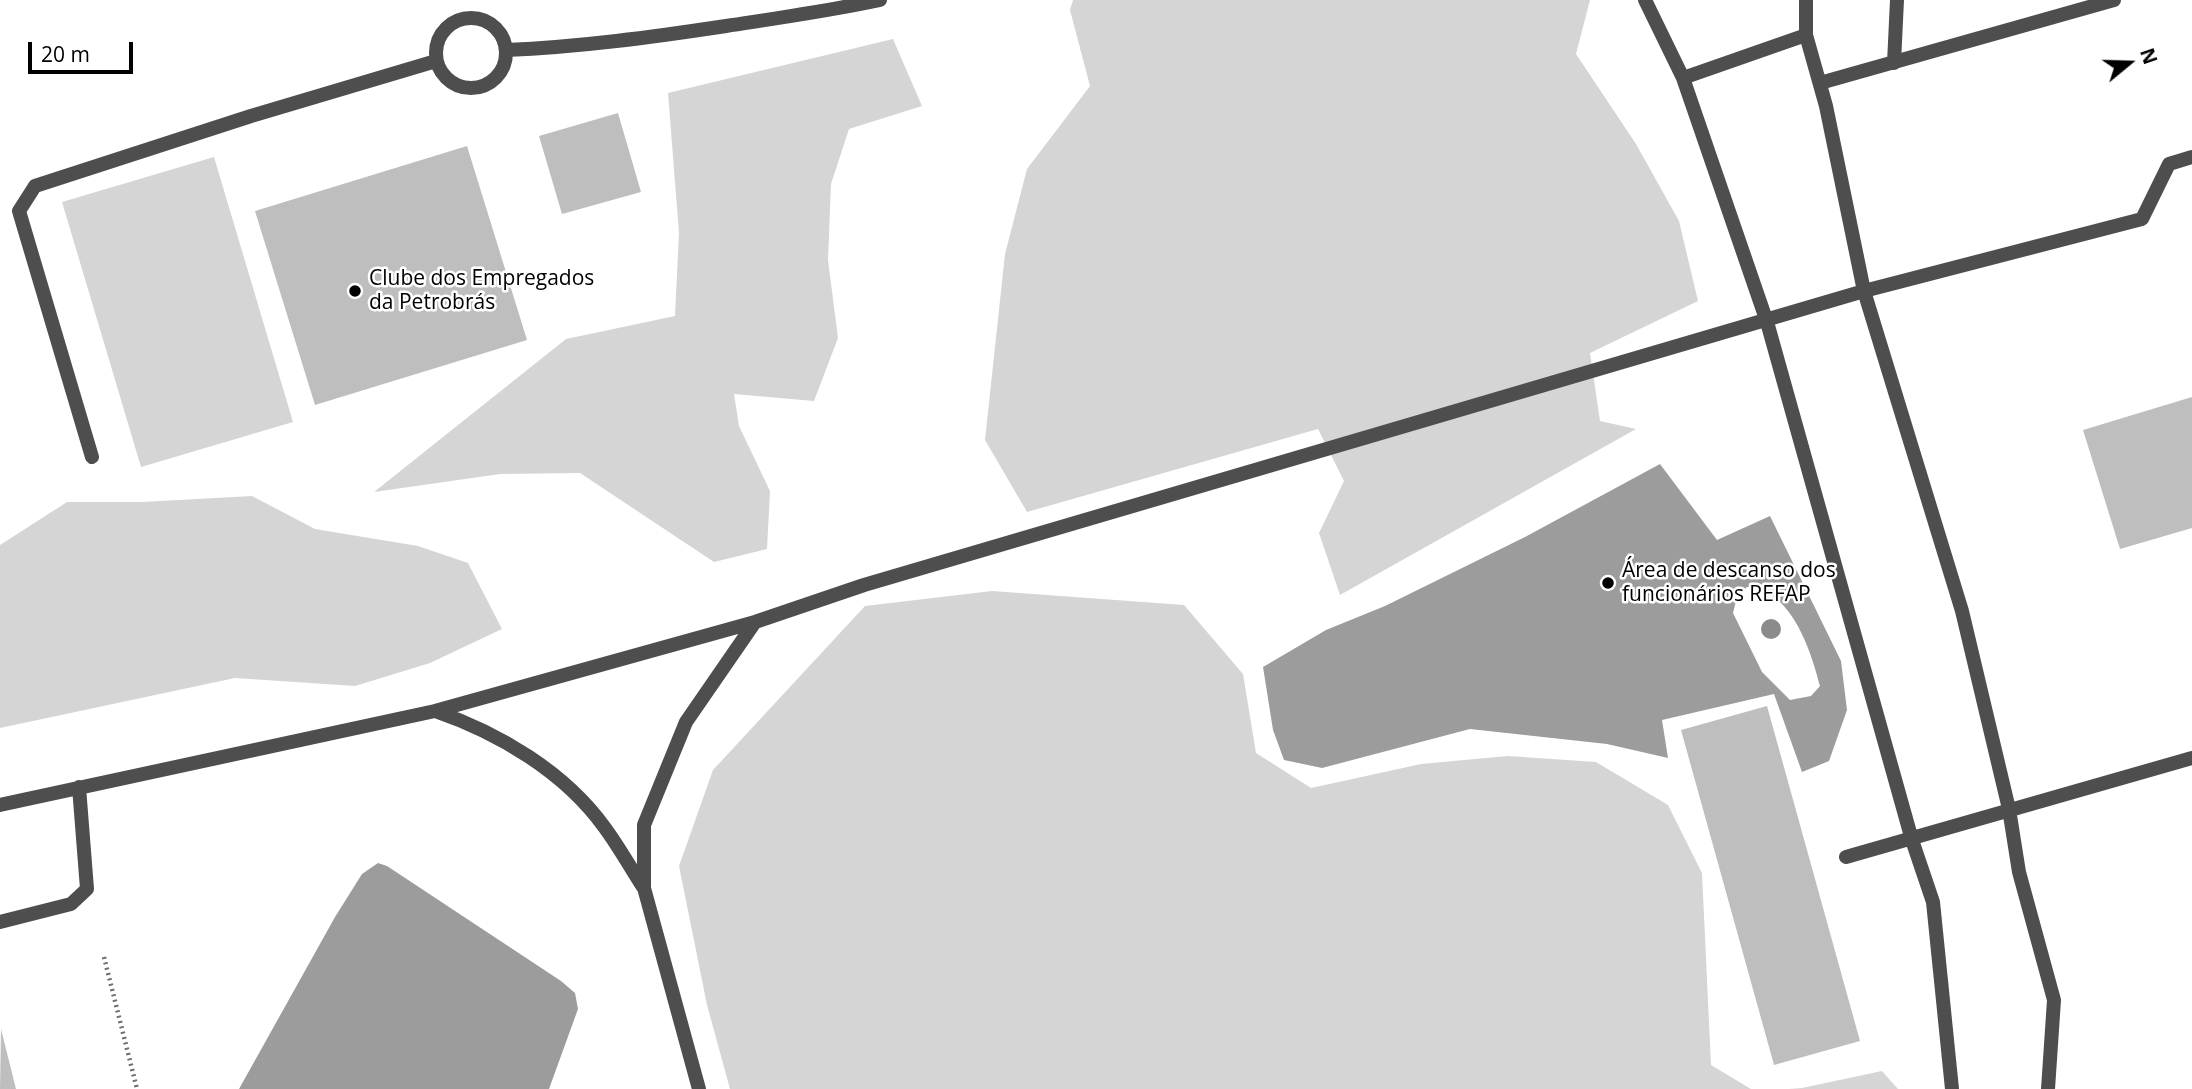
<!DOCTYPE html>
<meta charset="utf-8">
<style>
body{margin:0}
#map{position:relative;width:2192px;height:1089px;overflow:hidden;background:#fff;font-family:"Open Sans",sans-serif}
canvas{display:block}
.north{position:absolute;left:2094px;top:28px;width:70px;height:70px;-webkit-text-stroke:5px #fff;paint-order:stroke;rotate:71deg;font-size:19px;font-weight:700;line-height:28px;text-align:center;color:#000}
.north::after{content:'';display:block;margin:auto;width:24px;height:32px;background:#000;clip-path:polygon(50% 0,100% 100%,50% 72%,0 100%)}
.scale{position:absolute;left:28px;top:42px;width:105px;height:32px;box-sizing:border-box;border:4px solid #000;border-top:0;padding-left:9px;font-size:21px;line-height:24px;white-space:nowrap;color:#000;-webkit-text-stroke:5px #fff;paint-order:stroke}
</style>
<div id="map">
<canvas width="2192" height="1089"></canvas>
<div class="north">N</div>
<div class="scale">20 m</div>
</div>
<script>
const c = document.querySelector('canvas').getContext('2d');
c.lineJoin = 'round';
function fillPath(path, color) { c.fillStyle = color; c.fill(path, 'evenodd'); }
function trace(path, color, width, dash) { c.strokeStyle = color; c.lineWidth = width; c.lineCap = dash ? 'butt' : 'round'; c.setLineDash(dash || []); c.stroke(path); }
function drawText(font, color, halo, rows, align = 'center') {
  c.font = font + ' "Open Sans",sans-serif'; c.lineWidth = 5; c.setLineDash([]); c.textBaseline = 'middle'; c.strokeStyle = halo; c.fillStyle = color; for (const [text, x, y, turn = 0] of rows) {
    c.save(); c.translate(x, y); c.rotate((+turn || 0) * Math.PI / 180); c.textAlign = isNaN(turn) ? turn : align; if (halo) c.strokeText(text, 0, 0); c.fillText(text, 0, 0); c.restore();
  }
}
const green = new Path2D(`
 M 1073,0 L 1590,0 L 1576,54 L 1636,144 L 1679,221 L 1698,301 L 1590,353 L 1600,421 L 1636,429 L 1340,595 L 1319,533 L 1344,481 L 1318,429 L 1027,512 L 985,440 L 1005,254 L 1027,169 L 1090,86 L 1070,10 Z
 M 893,39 L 922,106 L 849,129 L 831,184 L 828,260 L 838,338 L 814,401 L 734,394 L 739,426 L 770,491 L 767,549 L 714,562 L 580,473 L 500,474 L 374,492 L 566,339 L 675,316 L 679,233 L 668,93 Z
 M 214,157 L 293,422 L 141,467 L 62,202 Z
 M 252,496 L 315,529 L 418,546 L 468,563 L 502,629 L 430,663 L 355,686 L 235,678 L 0,728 L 0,545 L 67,502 L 142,502 Z
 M 992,591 L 1184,605 L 1243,674 L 1256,753 L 1311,788 L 1421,764 L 1508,756 L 1596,762 L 1668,805 L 1702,873 L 1711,1065 L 1751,1089 L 730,1089 L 707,1005 L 679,866 L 713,770 L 865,606 Z
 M 1882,1071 L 1898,1089 L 1789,1089 L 1802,1088 Z`);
const water = new Path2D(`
 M 1660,464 L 1717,540 L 1770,516 L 1841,661 L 1847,710 L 1829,761 L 1802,772 L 1774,694 L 1662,720 L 1668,758 L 1607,744 L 1470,729 L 1322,768 L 1284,760 L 1273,730 L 1263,667 L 1326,630 L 1385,606 L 1525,537 ZM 1747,587 C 1791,589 1811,650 1820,686 L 1811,696 L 1790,700 L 1762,672 L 1733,613 L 1737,597 Z
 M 378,863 L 387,866 L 561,981 L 575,993 L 578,1009 L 549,1089 L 239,1089 L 335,917 L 362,874 Z`);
const building = new Path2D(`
 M 618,113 L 641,192 L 562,214 L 539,136 Z
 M 467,146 L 527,340 L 315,405 L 255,211 Z
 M 2192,397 L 2192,528 L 2120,549 L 2083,430 Z
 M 1767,706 L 1860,1041 L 1774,1065 L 1681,730 Z
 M 1,1029 L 16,1089 L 0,1089 Z`);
const path = new Path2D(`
 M 104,957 L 137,1089`);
const service = new Path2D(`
 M 1645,0 L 1683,78 L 1767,322 L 1912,840 L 1933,902 L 1952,1089
 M 1806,0 L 1806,35 L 1826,106 L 1864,291 L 1962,611 L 2009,809 L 2019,872 L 2054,1000 L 2048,1089
 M436 53a35 35 0 1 1 70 0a35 35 0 1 1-70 0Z
 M 506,50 C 580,47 653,37 726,26 C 778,18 829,11 880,0
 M 1894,63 L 1897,0
 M 1683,78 L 1806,35
 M 1820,83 L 2114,0
 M 92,457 L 19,211 L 35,186 L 251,116 L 436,61
 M 435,711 C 499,733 565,772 605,828 C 619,847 630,867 643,887
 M 0,805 L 435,711 L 755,622 L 864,585 L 1864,291 L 2142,219 L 2169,164 L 2192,157
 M 1846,857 L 2192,758
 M 0,922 L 71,904 L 87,889 L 79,787
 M 699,1089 L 644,888 L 644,825 L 686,722 L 755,622`);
const trees = [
 [1771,629]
];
const markers = [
 [355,291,7,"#000"],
 [1608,583,7,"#000"]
];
const poiNames = [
 ["Clube dos Empregados",369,279],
 ["da Petrobrás",369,303],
 ["Área de descanso dos",1622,571],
 ["funcionários REFAP",1622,595]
];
fillPath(green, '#d5d5d5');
fillPath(water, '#9c9c9c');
fillPath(building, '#bebebe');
trace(path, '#707070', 4.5, [2, 3.5]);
trace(service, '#4e4e4e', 14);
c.fillStyle = '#8b8b8b';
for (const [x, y] of trees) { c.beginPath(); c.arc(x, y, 10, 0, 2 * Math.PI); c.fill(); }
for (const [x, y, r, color] of markers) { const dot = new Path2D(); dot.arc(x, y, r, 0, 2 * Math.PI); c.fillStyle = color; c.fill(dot); trace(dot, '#fff', 2.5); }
drawText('21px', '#000', '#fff', poiNames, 'left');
</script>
